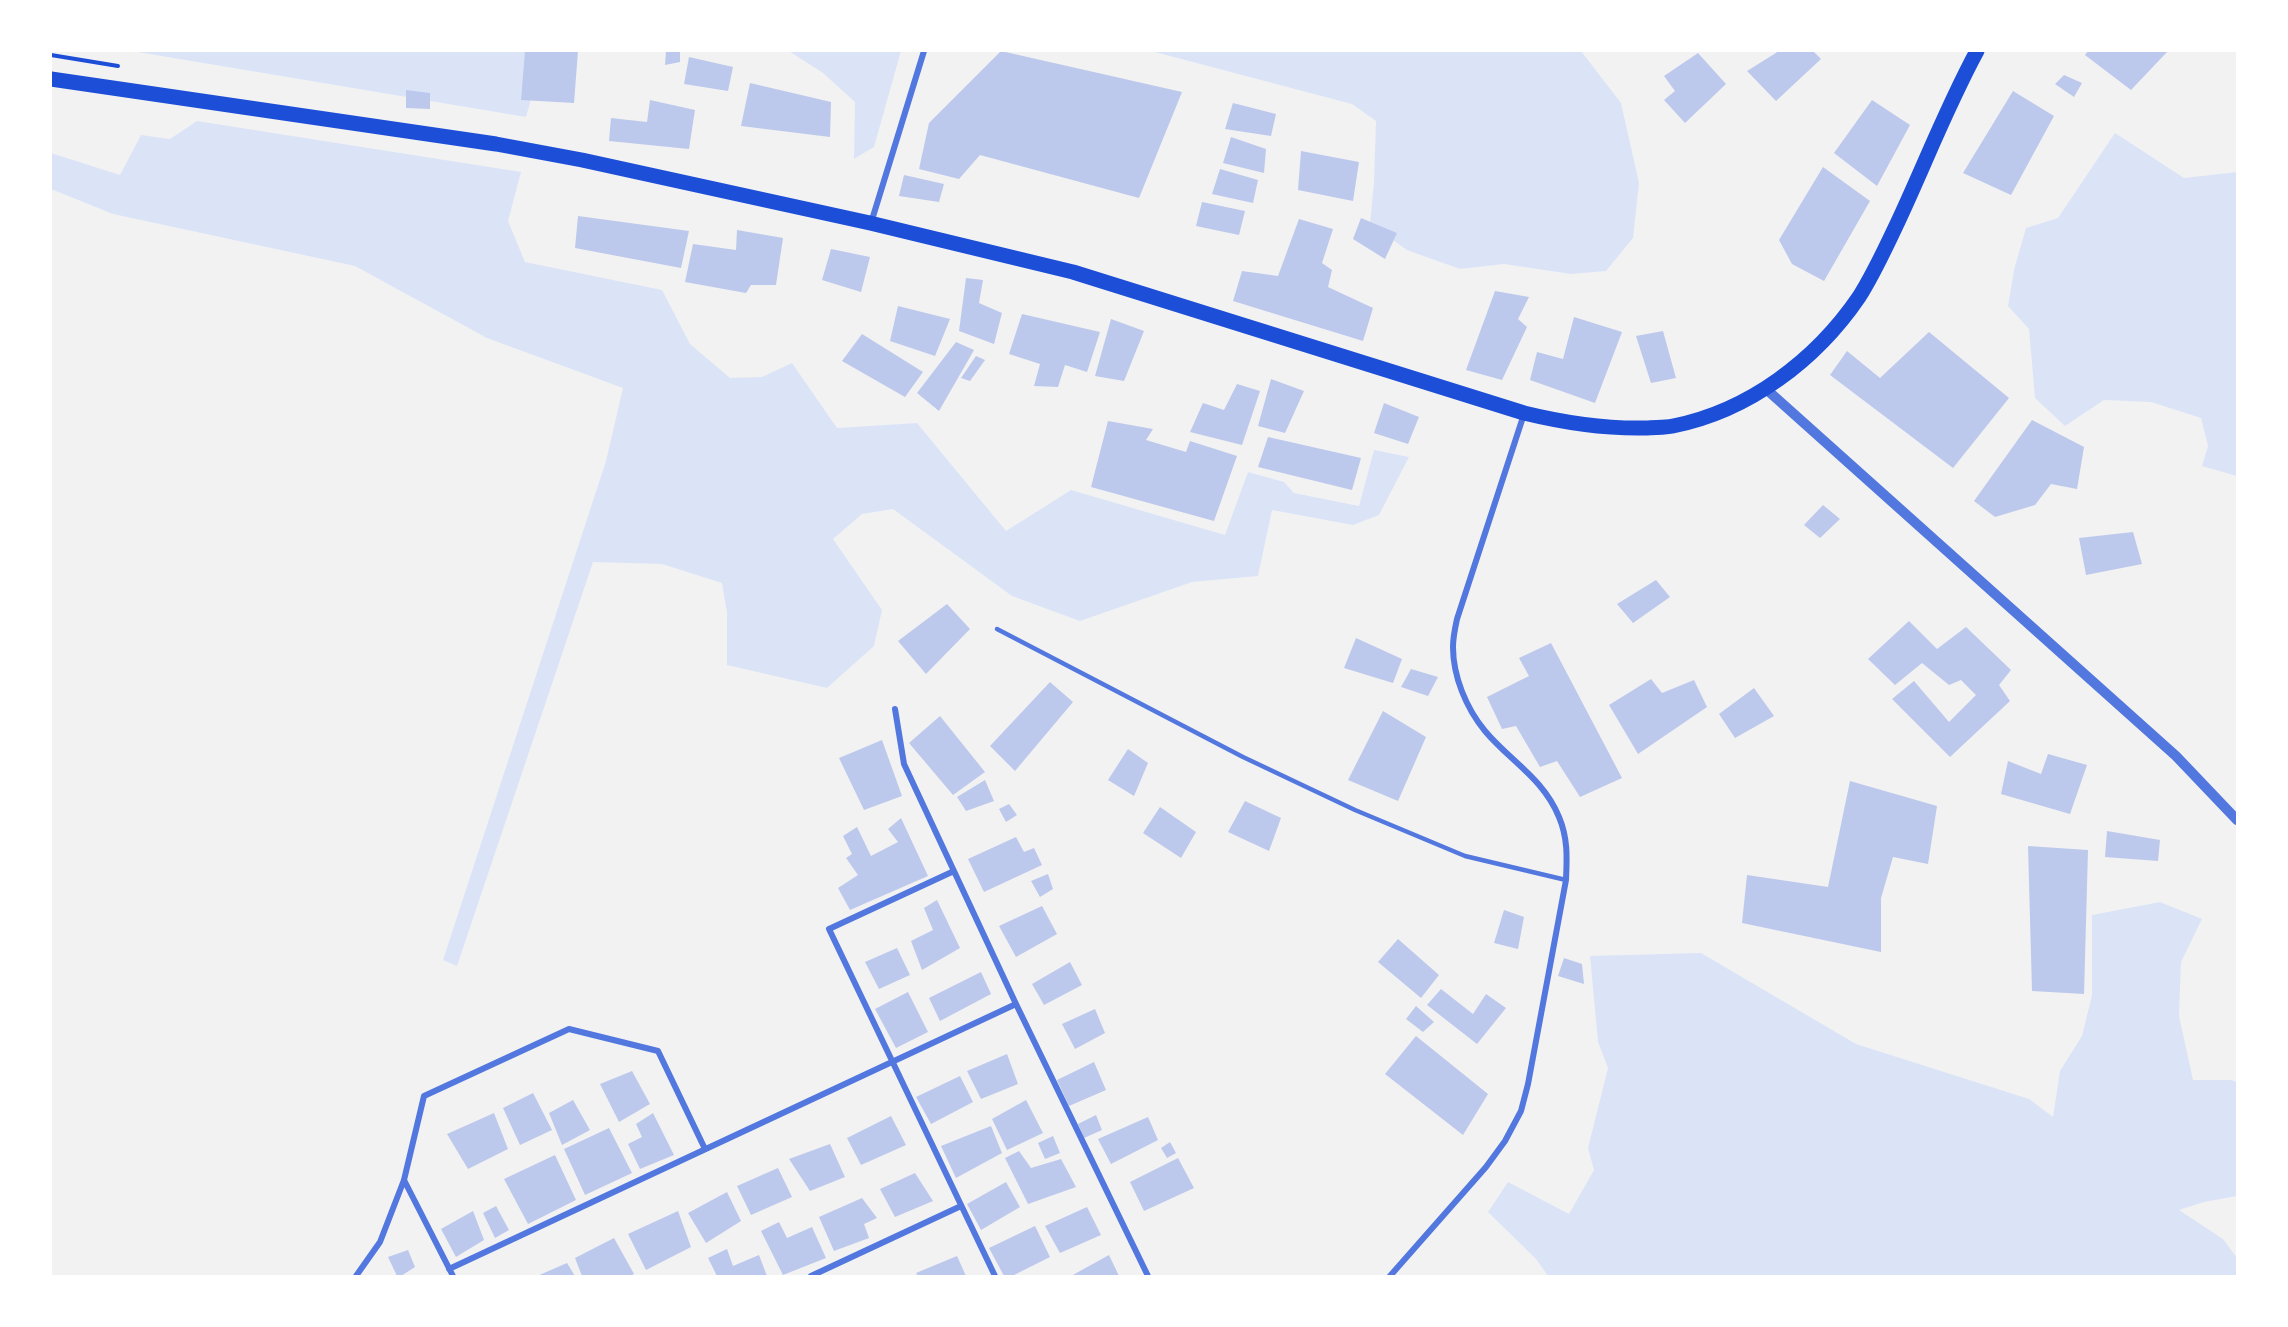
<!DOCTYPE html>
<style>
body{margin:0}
#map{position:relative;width:2288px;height:1327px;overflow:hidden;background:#f2f2f2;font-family:"Noto Serif",serif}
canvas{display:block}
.frame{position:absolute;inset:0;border:52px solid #fff;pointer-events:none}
</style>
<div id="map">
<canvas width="2288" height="1327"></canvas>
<div class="frame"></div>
</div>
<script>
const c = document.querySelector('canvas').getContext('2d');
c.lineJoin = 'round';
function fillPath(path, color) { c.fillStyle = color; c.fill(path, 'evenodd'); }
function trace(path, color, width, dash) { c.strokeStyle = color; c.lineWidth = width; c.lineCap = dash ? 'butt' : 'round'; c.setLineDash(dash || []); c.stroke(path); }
const green = new Path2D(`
 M 132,51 L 545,51 L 526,117 Z
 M 789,51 L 901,51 L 874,147 L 854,159 L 855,102 L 823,73 Z
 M 1151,51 L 1581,51 L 1621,103 L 1639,183 L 1633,238 L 1606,271 L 1571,274 L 1504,264 L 1460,269 L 1407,250 L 1370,224 L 1374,182 L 1376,121 L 1352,104 Z
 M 197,121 L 521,172 L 508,221 L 525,262 L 662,290 L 690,344 L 730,378 L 762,377 L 792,363 L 837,428 L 917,423 L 1006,531 L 1071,490 L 1225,535 L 1248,472 L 1284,482 L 1294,493 L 1359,506 L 1374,450 L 1409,457 L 1379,515 L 1353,525 L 1272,510 L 1258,576 L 1192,582 L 1080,621 L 1012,596 L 893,509 L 862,514 L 833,539 L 882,610 L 874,646 L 827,688 L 727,665 L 727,613 L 722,583 L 662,564 L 593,562 L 457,966 L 443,960 L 606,461 L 623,388 L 487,338 L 355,266 L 113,214 L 51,189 L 51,153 L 120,175 L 141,135 L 170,139 Z
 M 2115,133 L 2184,178 L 2237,172 L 2237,476 L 2202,466 L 2208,446 L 2201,418 L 2151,402 L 2104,400 L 2065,426 L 2035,398 L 2029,329 L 2008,306 L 2014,270 L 2026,228 L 2058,218 Z
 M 2160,902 L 2202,919 L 2181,962 L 2179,1016 L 2193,1080 L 2231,1080 L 2237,1082 L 2237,1196 L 2204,1202 L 2179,1210 L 2223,1239 L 2237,1258 L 2237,1276 L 1548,1276 L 1536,1259 L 1488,1212 L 1508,1182 L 1569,1214 L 1594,1170 L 1588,1148 L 1608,1068 L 1598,1042 L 1590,956 L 1701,953 L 1856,1044 L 2029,1099 L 2053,1117 L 2060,1071 L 2082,1036 L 2092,995 L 2092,915 Z`);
const building = new Path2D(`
 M 525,51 L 578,51 L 574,103 L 521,100 Z
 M 666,51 L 680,51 L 680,62 L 665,65 Z
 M 1001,51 L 1182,92 L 1139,198 L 980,155 L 959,179 L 919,169 L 929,123 Z
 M 1779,51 L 1813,51 L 1821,59 L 1776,101 L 1747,71 Z
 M 2088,51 L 2168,51 L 2131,90 L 2085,55 Z
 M 1698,53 L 1726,84 L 1685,123 L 1664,100 L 1675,91 L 1664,76 Z
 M 689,57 L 733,67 L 728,91 L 684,84 Z
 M 2064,75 L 2082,83 L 2074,97 L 2055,84 Z
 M 750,83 L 831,102 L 830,137 L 741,126 Z
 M 406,90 L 430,93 L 430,109 L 406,108 Z
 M 2013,91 L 2054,116 L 2011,195 L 1963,173 Z
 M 650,100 L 695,110 L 689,149 L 609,141 L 611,118 L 647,122 Z
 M 1872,100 L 1910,125 L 1877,186 L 1834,153 Z
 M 1233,103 L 1276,114 L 1271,136 L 1225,129 Z
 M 1231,137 L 1266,149 L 1264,173 L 1223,163 Z
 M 1301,151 L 1359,162 L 1353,201 L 1298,190 Z
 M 1823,167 L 1870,201 L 1824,281 L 1792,264 L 1779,240 Z
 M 1220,169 L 1258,180 L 1253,203 L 1212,194 Z
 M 904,175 L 944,184 L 939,202 L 899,196 Z
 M 1202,202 L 1245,211 L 1239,235 L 1196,226 Z
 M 578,216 L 689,231 L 681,268 L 575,248 Z
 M 1361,218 L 1397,233 L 1385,259 L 1353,239 Z
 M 1299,219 L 1333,229 L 1322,263 L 1332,270 L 1328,287 L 1373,308 L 1363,341 L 1233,301 L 1242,271 L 1278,276 Z
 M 737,230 L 783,238 L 776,285 L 751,285 L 746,293 L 685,282 L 693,244 L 736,250 Z
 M 831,249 L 870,257 L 861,292 L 822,280 Z
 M 966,278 L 983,280 L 979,303 L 1002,313 L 994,344 L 959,331 Z
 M 1495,291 L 1529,297 L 1518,319 L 1527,327 L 1502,380 L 1466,370 Z
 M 898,306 L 950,319 L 935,356 L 890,341 Z
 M 1022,314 L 1100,332 L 1087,372 L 1065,365 L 1058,387 L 1034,386 L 1040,364 L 1009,354 Z
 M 1574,317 L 1622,332 L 1595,403 L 1530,380 L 1537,352 L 1563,359 Z
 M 1111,319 L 1144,331 L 1124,381 L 1095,376 Z
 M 1663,331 L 1676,378 L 1651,383 L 1636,336 Z
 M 1929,332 L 2009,398 L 1953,468 L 1830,375 L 1847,351 L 1880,378 Z
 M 862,334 L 923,372 L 905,397 L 842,361 Z
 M 956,342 L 974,350 L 939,411 L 917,393 Z
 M 976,356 L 985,360 L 970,381 L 961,378 Z
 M 1271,379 L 1304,391 L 1285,433 L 1258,426 Z
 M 1237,384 L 1260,391 L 1242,445 L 1190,432 L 1203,403 L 1224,410 Z
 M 1384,403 L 1419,417 L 1408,444 L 1374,433 Z
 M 2032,420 L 2084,447 L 2077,489 L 2051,484 L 2035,505 L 1995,517 L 1974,501 Z
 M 1108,421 L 1153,429 L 1146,440 L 1186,452 L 1190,441 L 1237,456 L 1214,521 L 1091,487 Z
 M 1268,437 L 1361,458 L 1352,490 L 1258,467 Z
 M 1823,505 L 1840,519 L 1820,538 L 1804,525 Z
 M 2133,532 L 2142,564 L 2086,575 L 2079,538 Z
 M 1656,580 L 1670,597 L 1633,623 L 1617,604 Z
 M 947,604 L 970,629 L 926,674 L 898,641 Z
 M 1909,621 L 1937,649 L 1966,627 L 2011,670 L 1999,685 L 2010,701 L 1950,757 L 1892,699 L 1914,681 L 1949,722 L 1976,695 L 1961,680 L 1949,685 L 1922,663 L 1895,685 L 1868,659 Z
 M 1356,638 L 1402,659 L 1393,683 L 1344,668 Z
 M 1551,643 L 1622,778 L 1580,797 L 1557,761 L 1540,767 L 1516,726 L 1502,729 L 1487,697 L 1529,676 L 1519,658 Z
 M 1411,669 L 1438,677 L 1428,696 L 1401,687 Z
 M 1651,679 L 1662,693 L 1694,680 L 1707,707 L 1638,754 L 1609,705 Z
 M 1050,682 L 1073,702 L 1015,771 L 990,746 Z
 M 1754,688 L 1774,716 L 1735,738 L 1719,714 Z
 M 1383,711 L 1426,737 L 1398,801 L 1348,780 Z
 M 940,716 L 985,772 L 953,795 L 909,743 Z
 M 882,740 L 902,796 L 864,810 L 839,758 Z
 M 1128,749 L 1148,763 L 1134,796 L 1108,780 Z
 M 2048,754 L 2087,765 L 2070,814 L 2001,794 L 2008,761 L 2041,774 Z
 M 985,780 L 994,801 L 966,811 L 957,797 Z
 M 1850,781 L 1937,806 L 1928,864 L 1893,857 L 1881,898 L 1881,952 L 1742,923 L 1747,875 L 1828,887 Z
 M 1245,801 L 1281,818 L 1269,851 L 1228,832 Z
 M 1009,804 L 1017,815 L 1006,822 L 999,809 Z
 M 1160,807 L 1196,832 L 1181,858 L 1143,833 Z
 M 901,818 L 928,876 L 850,910 L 838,888 L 858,875 L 846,858 L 852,854 L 843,836 L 857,827 L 871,856 L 898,842 L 888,829 Z
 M 2107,831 L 2160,840 L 2158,861 L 2105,857 Z
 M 1016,837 L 1024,852 L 1034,848 L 1042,865 L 984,892 L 968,859 Z
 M 2028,846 L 2088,850 L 2084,994 L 2032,991 Z
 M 1048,874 L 1053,889 L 1040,897 L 1031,881 Z
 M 937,900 L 960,948 L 922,970 L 911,941 L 933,930 L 924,908 Z
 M 1042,906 L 1057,934 L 1016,957 L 999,926 Z
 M 1504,910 L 1524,917 L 1518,949 L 1494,943 Z
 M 1398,939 L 1439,975 L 1421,998 L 1378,962 Z
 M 897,948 L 910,975 L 879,989 L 865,962 Z
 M 1564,958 L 1582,964 L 1584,984 L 1558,976 Z
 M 1070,962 L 1082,985 L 1044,1005 L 1032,984 Z
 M 981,972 L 991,994 L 940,1021 L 929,998 Z
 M 1441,989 L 1473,1014 L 1486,994 L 1506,1008 L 1477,1044 L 1427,1005 Z
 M 908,992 L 928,1032 L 896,1048 L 875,1009 Z
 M 1416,1006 L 1434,1022 L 1423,1032 L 1406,1019 Z
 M 1095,1009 L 1105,1033 L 1075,1049 L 1062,1024 Z
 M 1416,1036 L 1488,1094 L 1463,1135 L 1385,1074 Z
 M 1007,1054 L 1018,1084 L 981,1099 L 967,1071 Z
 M 1094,1062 L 1106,1090 L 1069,1106 L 1057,1080 Z
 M 632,1071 L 650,1104 L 619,1122 L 600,1084 Z
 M 960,1076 L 973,1102 L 931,1124 L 916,1097 Z
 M 533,1093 L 552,1130 L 520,1145 L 503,1108 Z
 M 573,1100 L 590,1130 L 562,1145 L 549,1113 Z
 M 1026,1100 L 1043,1133 L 1007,1150 L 992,1119 Z
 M 494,1113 L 508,1149 L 468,1169 L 447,1134 Z
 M 653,1113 L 674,1155 L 640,1169 L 628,1144 L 642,1137 L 636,1124 Z
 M 1096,1115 L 1102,1130 L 1084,1138 L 1078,1124 Z
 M 891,1116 L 906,1145 L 861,1165 L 847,1138 Z
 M 1148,1117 L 1158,1140 L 1111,1164 L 1098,1139 Z
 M 991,1126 L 1002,1153 L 956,1178 L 941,1146 Z
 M 609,1128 L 632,1173 L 585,1195 L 564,1149 Z
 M 1053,1136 L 1060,1153 L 1045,1159 L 1038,1143 Z
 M 1170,1142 L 1176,1153 L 1167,1158 L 1161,1148 Z
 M 830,1144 L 845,1177 L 810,1191 L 789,1159 Z
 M 1019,1151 L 1031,1168 L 1061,1159 L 1076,1187 L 1028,1204 L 1005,1158 Z
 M 555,1155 L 576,1200 L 528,1224 L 504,1179 Z
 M 1178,1158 L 1194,1188 L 1144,1211 L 1130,1182 Z
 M 778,1168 L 792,1197 L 751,1215 L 737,1186 Z
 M 915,1173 L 933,1201 L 895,1217 L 880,1189 Z
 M 1006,1182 L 1020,1207 L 981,1230 L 967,1204 Z
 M 727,1192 L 741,1221 L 706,1243 L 688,1213 Z
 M 862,1198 L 877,1218 L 864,1224 L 869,1238 L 834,1251 L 819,1217 Z
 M 496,1206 L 509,1230 L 495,1238 L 483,1213 Z
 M 1087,1207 L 1101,1235 L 1060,1253 L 1045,1226 Z
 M 473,1211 L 484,1240 L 456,1257 L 441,1229 Z
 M 678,1211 L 691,1247 L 646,1270 L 628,1234 Z
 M 779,1222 L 787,1238 L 812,1227 L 826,1258 L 783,1275 L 761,1231 Z
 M 1035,1226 L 1050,1257 L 1012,1276 L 1004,1276 L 989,1248 Z
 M 614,1238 L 634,1274 L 630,1276 L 582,1276 L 575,1258 Z
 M 727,1249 L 733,1266 L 759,1255 L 767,1276 L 717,1276 L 708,1258 Z
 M 408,1250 L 415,1267 L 401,1276 L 397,1276 L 388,1257 Z
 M 1109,1255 L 1119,1276 L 1071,1276 Z
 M 957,1256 L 966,1276 L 918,1276 L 916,1273 Z
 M 567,1263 L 575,1276 L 537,1276 Z`);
const path = new Path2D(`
 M 51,55 L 118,66`);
const service = new Path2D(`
 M 997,629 L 1243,757 L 1355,810 L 1465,856 L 1566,880`);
const minor = new Path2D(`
 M 871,223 L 924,51
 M 895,709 L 904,764 L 1016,1004 L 1148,1276
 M 954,871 L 829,929 L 995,1276
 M 404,1180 L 453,1276
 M 449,1269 L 1016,1004
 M 356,1276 L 380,1242 L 404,1180 L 424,1096 L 569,1029 L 658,1051 L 705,1149
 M 811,1276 L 961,1206
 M 1390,1276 L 1486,1167 L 1505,1141 L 1521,1111 L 1528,1084 L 1566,880 C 1567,858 1568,838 1559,817 C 1543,778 1510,761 1485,731 C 1466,708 1453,676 1453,647 C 1453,638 1455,628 1457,619 L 1524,414`);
const tertiary = new Path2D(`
 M 1766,389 L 2176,756 L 2237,820`);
const primary = new Path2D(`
 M 51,79 L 496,144 L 582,160 L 870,223 L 1073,272 L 1524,413 C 1565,423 1604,429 1646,428 C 1655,427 1664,428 1673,426 C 1749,411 1816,360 1859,297 C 1873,275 1884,251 1895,228 C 1923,169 1946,108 1977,51`);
fillPath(green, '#dbe4f7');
fillPath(building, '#bdc9ec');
trace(path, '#1d4ed8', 4);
trace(service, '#5277de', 4.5);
trace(minor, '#5277de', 6);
trace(tertiary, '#5277de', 10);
trace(primary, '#1d4ed8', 15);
</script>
